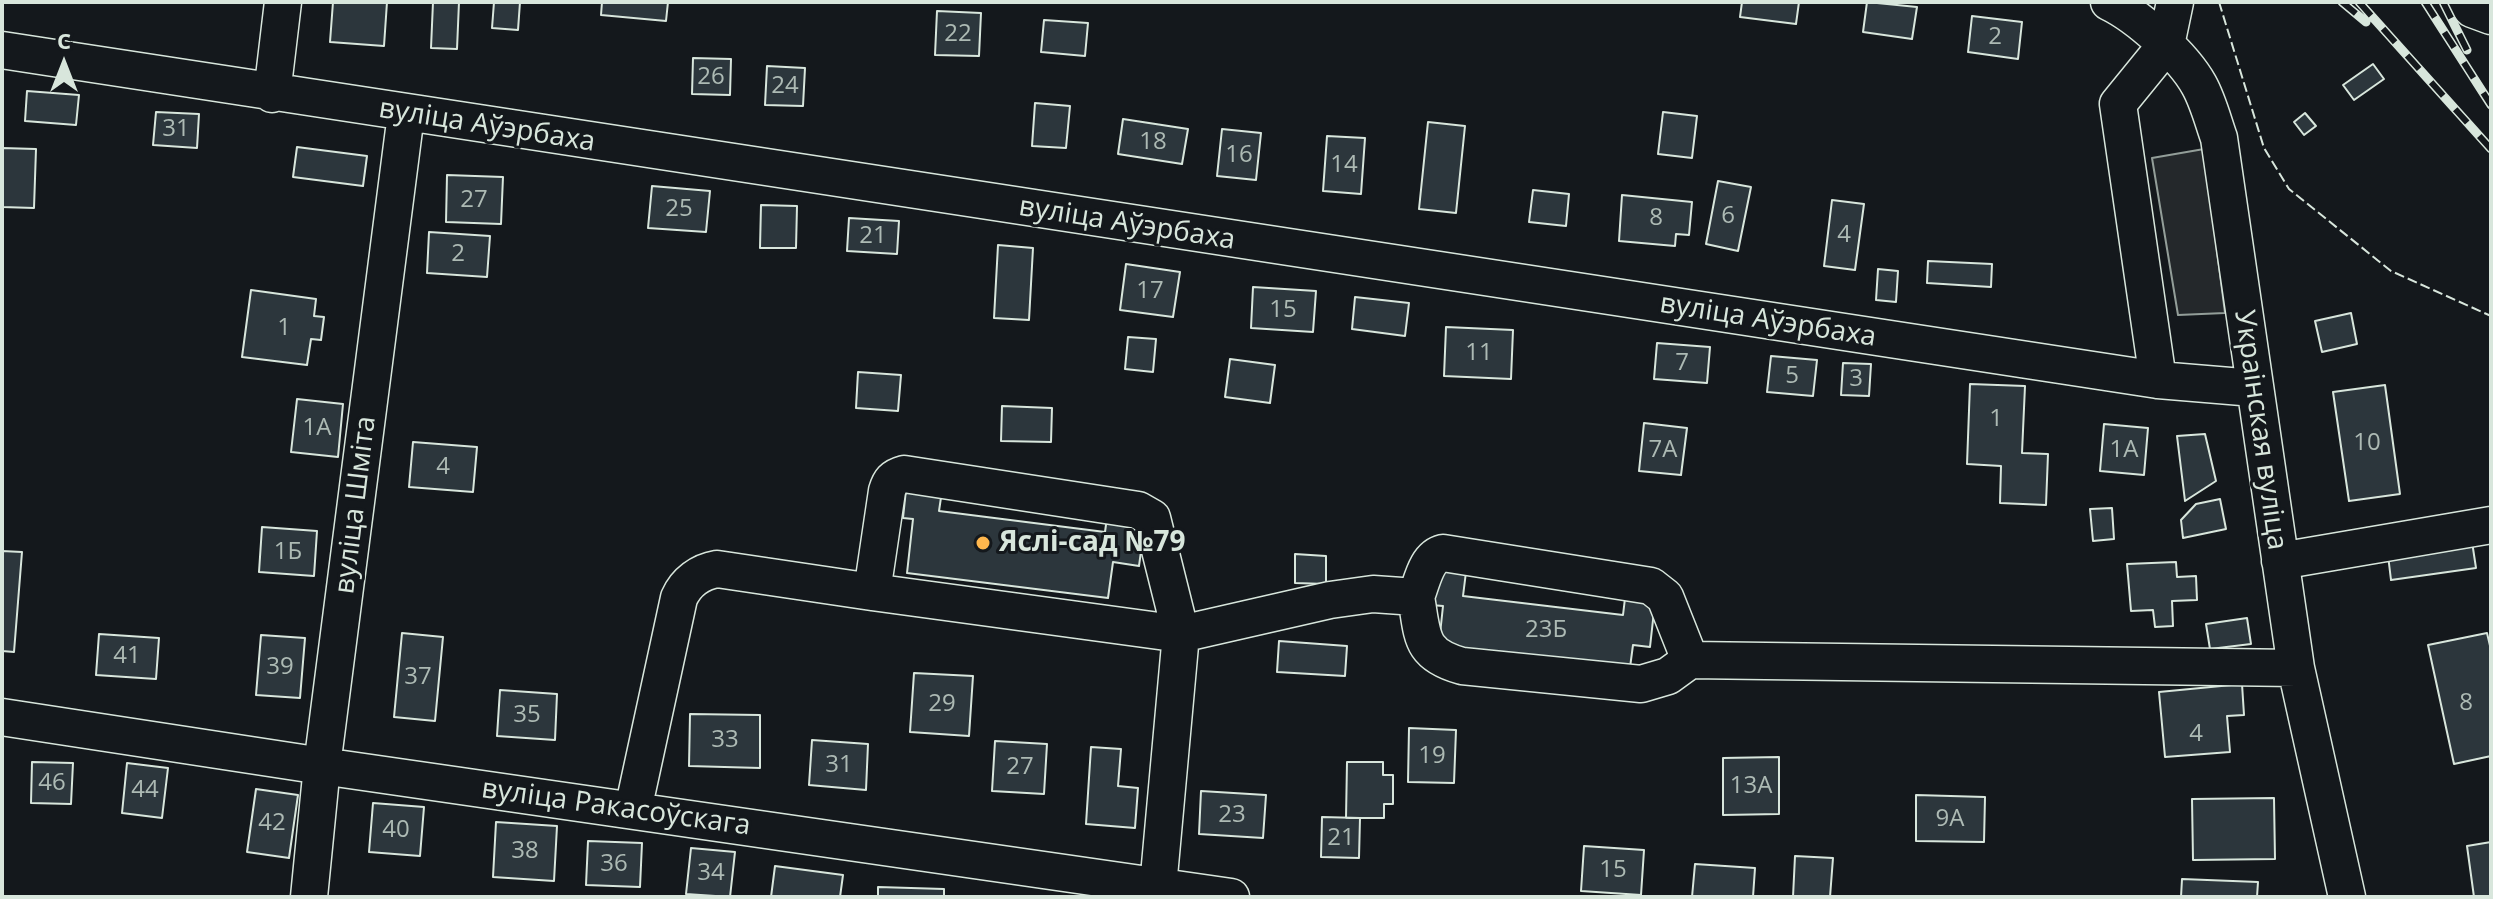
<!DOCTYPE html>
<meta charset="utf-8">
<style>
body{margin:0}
#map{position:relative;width:2493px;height:899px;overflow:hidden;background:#14181c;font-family:"Open Sans",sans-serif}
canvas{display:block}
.frame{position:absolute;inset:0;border:4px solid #d8e6dc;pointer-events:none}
.north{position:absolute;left:24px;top:24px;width:80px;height:80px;-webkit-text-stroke:6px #14181c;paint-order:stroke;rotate:0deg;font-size:22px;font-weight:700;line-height:32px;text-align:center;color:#d8e6dc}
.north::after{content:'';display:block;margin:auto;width:28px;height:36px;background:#d8e6dc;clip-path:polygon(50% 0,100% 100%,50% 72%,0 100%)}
</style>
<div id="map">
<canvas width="2493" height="899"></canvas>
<div class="frame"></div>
<div class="north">С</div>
</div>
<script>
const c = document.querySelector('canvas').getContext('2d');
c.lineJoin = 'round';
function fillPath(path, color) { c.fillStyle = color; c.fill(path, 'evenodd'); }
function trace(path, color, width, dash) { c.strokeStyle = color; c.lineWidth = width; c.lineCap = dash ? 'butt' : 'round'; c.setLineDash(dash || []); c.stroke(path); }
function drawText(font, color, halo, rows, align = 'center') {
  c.font = font + ' "Open Sans",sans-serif'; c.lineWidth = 6; c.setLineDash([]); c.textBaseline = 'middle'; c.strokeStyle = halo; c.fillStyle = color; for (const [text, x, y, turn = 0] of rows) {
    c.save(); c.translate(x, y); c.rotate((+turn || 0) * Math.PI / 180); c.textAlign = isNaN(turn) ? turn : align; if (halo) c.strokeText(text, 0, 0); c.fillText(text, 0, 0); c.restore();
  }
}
const parking = new Path2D(`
 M 2204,149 L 2225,313 L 2178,315 L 2152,158 Z`);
const building = new Path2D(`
 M 333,2 L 387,2 L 384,46 L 330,42 Z
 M 433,2 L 459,2 L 457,49 L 431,48 Z
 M 494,2 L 520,2 L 518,30 L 492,28 Z
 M 602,2 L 668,2 L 666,21 L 601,15 Z
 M 1742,2 L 1799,2 L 1796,24 L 1740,17 Z
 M 1867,2 L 1917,7 L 1912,39 L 1863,32 Z
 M 937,11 L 981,13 L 979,56 L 935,55 Z
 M 1972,16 L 2022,22 L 2018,59 L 1968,52 Z
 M 1044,20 L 1088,23 L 1085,56 L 1041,52 Z
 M 693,58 L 731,59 L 730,95 L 692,94 Z
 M 2373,64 L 2384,79 L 2354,100 L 2343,85 Z
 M 767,66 L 805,68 L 803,106 L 765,105 Z
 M 27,91 L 79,95 L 76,125 L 25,121 Z
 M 1035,103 L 1070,106 L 1066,148 L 1032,146 Z
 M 156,112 L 199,114 L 197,148 L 153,145 Z
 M 1663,112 L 1697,116 L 1692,158 L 1658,154 Z
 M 2305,113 L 2316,126 L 2304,135 L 2294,122 Z
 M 1123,119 L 1188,129 L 1182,164 L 1118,154 Z
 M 1428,122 L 1465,126 L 1456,213 L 1419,209 Z
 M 1222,129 L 1261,133 L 1256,180 L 1217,176 Z
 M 1327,136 L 1365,138 L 1361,194 L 1323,191 Z
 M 297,147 L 367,156 L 363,186 L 293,177 Z
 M 2,148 L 36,149 L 34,208 L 2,207 Z
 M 447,175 L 503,177 L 501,224 L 446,222 Z
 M 1718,181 L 1751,187 L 1738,251 L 1706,244 Z
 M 652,186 L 710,191 L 706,232 L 648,228 Z
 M 1533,190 L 1569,194 L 1566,226 L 1529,222 Z
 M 1622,195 L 1692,202 L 1689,235 L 1676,234 L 1675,246 L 1619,241 Z
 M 1832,200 L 1864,204 L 1855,270 L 1824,266 Z
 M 761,205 L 797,206 L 796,248 L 760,248 Z
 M 849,218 L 899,221 L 897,254 L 847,251 Z
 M 429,232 L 490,236 L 487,277 L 427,273 Z
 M 998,245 L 1033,248 L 1029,320 L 994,318 Z
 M 1928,261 L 1992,264 L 1991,287 L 1927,283 Z
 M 1126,264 L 1180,272 L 1173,317 L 1120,310 Z
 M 1878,269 L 1898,271 L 1896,302 L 1876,300 Z
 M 1253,287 L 1316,291 L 1313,332 L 1251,328 Z
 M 251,290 L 316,299 L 314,316 L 324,317 L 321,340 L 311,339 L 307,365 L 242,357 Z
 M 1355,297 L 1409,303 L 1405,336 L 1352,329 Z
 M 2351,313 L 2357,344 L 2322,352 L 2315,321 Z
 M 1446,327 L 1513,330 L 1511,379 L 1444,376 Z
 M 1128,337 L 1156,339 L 1153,372 L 1125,369 Z
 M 1657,343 L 1710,347 L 1707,383 L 1654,379 Z
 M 1771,356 L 1817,360 L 1813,396 L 1767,392 Z
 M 1230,359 L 1275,365 L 1270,403 L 1225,397 Z
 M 1843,363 L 1871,364 L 1869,396 L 1841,395 Z
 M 858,372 L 901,375 L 898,411 L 856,408 Z
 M 1970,384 L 2025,386 L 2022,453 L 2048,454 L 2046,505 L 2000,503 L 2001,466 L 1967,464 Z
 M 2385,385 L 2400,494 L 2349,501 L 2333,392 Z
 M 297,399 L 343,404 L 338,457 L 291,452 Z
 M 1002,406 L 1052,408 L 1051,442 L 1001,441 Z
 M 1644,423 L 1687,428 L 1681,475 L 1639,471 Z
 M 2104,424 L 2148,428 L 2144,475 L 2100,471 Z
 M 2205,434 L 2216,481 L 2185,501 L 2177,436 Z
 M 413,442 L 477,447 L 473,492 L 409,487 Z
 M 907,480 L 943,484 L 939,511 L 1105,532 L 1108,510 L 1146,515 L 1139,566 L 1113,562 L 1108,598 L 907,573 L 913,519 L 903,518 Z
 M 2220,499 L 2226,529 L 2183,538 L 2181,520 L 2196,504 Z
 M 2112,508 L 2114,539 L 2093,541 L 2090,509 Z
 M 262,527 L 317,531 L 314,576 L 259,572 Z
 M 2471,535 L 2476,568 L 2391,580 L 2387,547 Z
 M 2,551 L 22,552 L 14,652 L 2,651 Z
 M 1295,554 L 1326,556 L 1326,584 L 1295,583 Z
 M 1436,560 L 1467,564 L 1463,596 L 1623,615 L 1626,590 L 1656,593 L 1650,647 L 1633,645 L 1629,675 L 1438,653 L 1443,606 L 1431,605 Z
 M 2176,562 L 2177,577 L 2196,576 L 2197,600 L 2172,601 L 2173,626 L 2155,627 L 2153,610 L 2131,611 L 2127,564 Z
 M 2247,618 L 2251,644 L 2210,649 L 2206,624 Z
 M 402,633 L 443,637 L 435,721 L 394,717 Z
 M 2487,633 L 2491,650 L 2491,756 L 2454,764 L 2428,645 Z
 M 99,634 L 159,638 L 156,679 L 96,675 Z
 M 261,635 L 305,638 L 300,698 L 256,695 Z
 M 1279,641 L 1347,646 L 1345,676 L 1277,672 Z
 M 914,673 L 973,676 L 969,736 L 910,732 Z
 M 2242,684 L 2244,715 L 2227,716 L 2230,752 L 2165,757 L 2159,692 Z
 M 500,690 L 557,694 L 555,740 L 497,736 Z
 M 690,714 L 760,715 L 760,768 L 689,766 Z
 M 1409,728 L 1456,730 L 1454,783 L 1408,782 Z
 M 812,740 L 868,744 L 866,790 L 809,785 Z
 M 995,741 L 1047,744 L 1044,794 L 992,791 Z
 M 1091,747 L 1121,749 L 1118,786 L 1138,788 L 1135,828 L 1086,824 Z
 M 1779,757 L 1779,814 L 1723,815 L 1723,758 Z
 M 32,762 L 73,763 L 71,804 L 31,803 Z
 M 1347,762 L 1383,762 L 1383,775 L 1393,775 L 1393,804 L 1384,804 L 1384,818 L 1346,818 Z
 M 127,763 L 168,768 L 162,818 L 122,813 Z
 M 256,789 L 298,795 L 289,858 L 247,852 Z
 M 1201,791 L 1266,795 L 1263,838 L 1199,834 Z
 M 1916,795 L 1985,797 L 1984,842 L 1916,841 Z
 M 2274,798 L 2275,859 L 2193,860 L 2192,799 Z
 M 373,803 L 424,807 L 420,856 L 369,852 Z
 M 1322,817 L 1360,818 L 1359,858 L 1321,857 Z
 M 496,822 L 557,826 L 554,881 L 493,877 Z
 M 588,841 L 642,843 L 640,887 L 586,885 Z
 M 2491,842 L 2491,897 L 2474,897 L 2467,846 Z
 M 1584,846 L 1644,850 L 1641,895 L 1581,891 Z
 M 691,848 L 735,852 L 730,897 L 686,894 Z
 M 1795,856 L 1833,858 L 1830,897 L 1793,897 Z
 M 1695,864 L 1755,868 L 1753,897 L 1692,897 Z
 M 775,866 L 843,875 L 840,897 L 771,897 Z
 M 2182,879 L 2258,882 L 2257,897 L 2181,897 Z
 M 878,887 L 944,889 L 944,897 L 878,897 Z`);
const minor = new Path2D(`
 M 2109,2 C 2138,16 2183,56 2199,85 C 2208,101 2213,121 2219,138 L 2296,668 L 2347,897
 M 2466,2 L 2472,9 L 2491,16
 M 2,50 L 2158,380 L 2254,388
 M 272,94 L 283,2
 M 2158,380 L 2118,104 L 2166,45 L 2175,2
 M 2280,561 L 2491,525
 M 872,592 L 887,491 C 890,481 893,477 904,474 L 1138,510 L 1152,518 L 1181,634 L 1158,887
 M 1416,597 C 1422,582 1426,557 1443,553 L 1651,586 L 1665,597 L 1690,660
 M 2,717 L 322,766 L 1231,897
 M 633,810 L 679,598 C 686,582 700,572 717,569 L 872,592 L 1181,634 L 1330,600 L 1373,594 L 1416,597 C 1423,636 1419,654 1462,666 L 1641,684 L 1668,676 L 1690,660 L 2296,668
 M 309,897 L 322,766 L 406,114`);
const rail = new Path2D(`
 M 2342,2 L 2366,22
 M 2359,2 L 2491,149
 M 2425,2 L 2491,105
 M 2443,2 L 2467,50`);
const fence = new Path2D(`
 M 2219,2 L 2264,148 L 2289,189 L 2391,271 L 2491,316`);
const markers = [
 [983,543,8,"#ffb74d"]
];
const numberNames = [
 ["22",958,34],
 ["2",1995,37],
 ["26",711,77],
 ["24",785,86],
 ["31",176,129],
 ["18",1153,142],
 ["16",1239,155],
 ["14",1344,165],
 ["27",474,200],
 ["25",679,209],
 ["6",1728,216],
 ["8",1656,218],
 ["4",1844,235],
 ["21",873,236],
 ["2",458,254],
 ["17",1150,291],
 ["15",1283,310],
 ["1",284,328],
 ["11",1479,353],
 ["7",1682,363],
 ["5",1792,376],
 ["3",1856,379],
 ["1",1996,419],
 ["1А",317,428],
 ["10",2367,443],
 ["7А",1663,450],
 ["1А",2124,450],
 ["4",443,467],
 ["1Б",288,552],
 ["23Б",1546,630],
 ["41",127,656],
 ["39",280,667],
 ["37",418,677],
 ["8",2466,703],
 ["29",942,704],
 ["35",527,715],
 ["4",2196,734],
 ["33",725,740],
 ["19",1432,756],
 ["31",839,765],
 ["27",1020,767],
 ["46",52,783],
 ["13А",1751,786],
 ["44",145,790],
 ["23",1232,815],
 ["9А",1950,819],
 ["42",272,823],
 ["40",396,830],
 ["21",1341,838],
 ["38",525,851],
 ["36",614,864],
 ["15",1613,870],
 ["34",711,873]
];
const streetNames = [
 ["вуліца Аўэрбаха",487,126,9],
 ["вуліца Аўэрбаха",1127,224,9],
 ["вуліца Аўэрбаха",1768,321,9],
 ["Украінская вуліца",2260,430,82],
 ["вуліца Шміта",356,505,-83],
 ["вуліца Ракасоўскага",616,808,8]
];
const poiNames = [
 ["Яслі-сад №79",999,543]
];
fillPath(parking, '#24282b');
trace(parking, '#939e99', 2);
fillPath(building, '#2c363c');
trace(building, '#d8e6dc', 2);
trace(minor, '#d8e6dc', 39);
trace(minor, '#14181c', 36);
trace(rail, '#d8e6dc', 9);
trace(rail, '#14181c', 6, [18]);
trace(fence, '#d8e6dc', 2, [10, 4]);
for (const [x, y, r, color] of markers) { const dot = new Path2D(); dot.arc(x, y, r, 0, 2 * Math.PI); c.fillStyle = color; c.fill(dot); trace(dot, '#14181c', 3); }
drawText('24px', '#adbab4', null, numberNames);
drawText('28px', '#d8e6dc', '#14181c', streetNames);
drawText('bold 28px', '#d8e6dc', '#14181c', poiNames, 'left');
</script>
